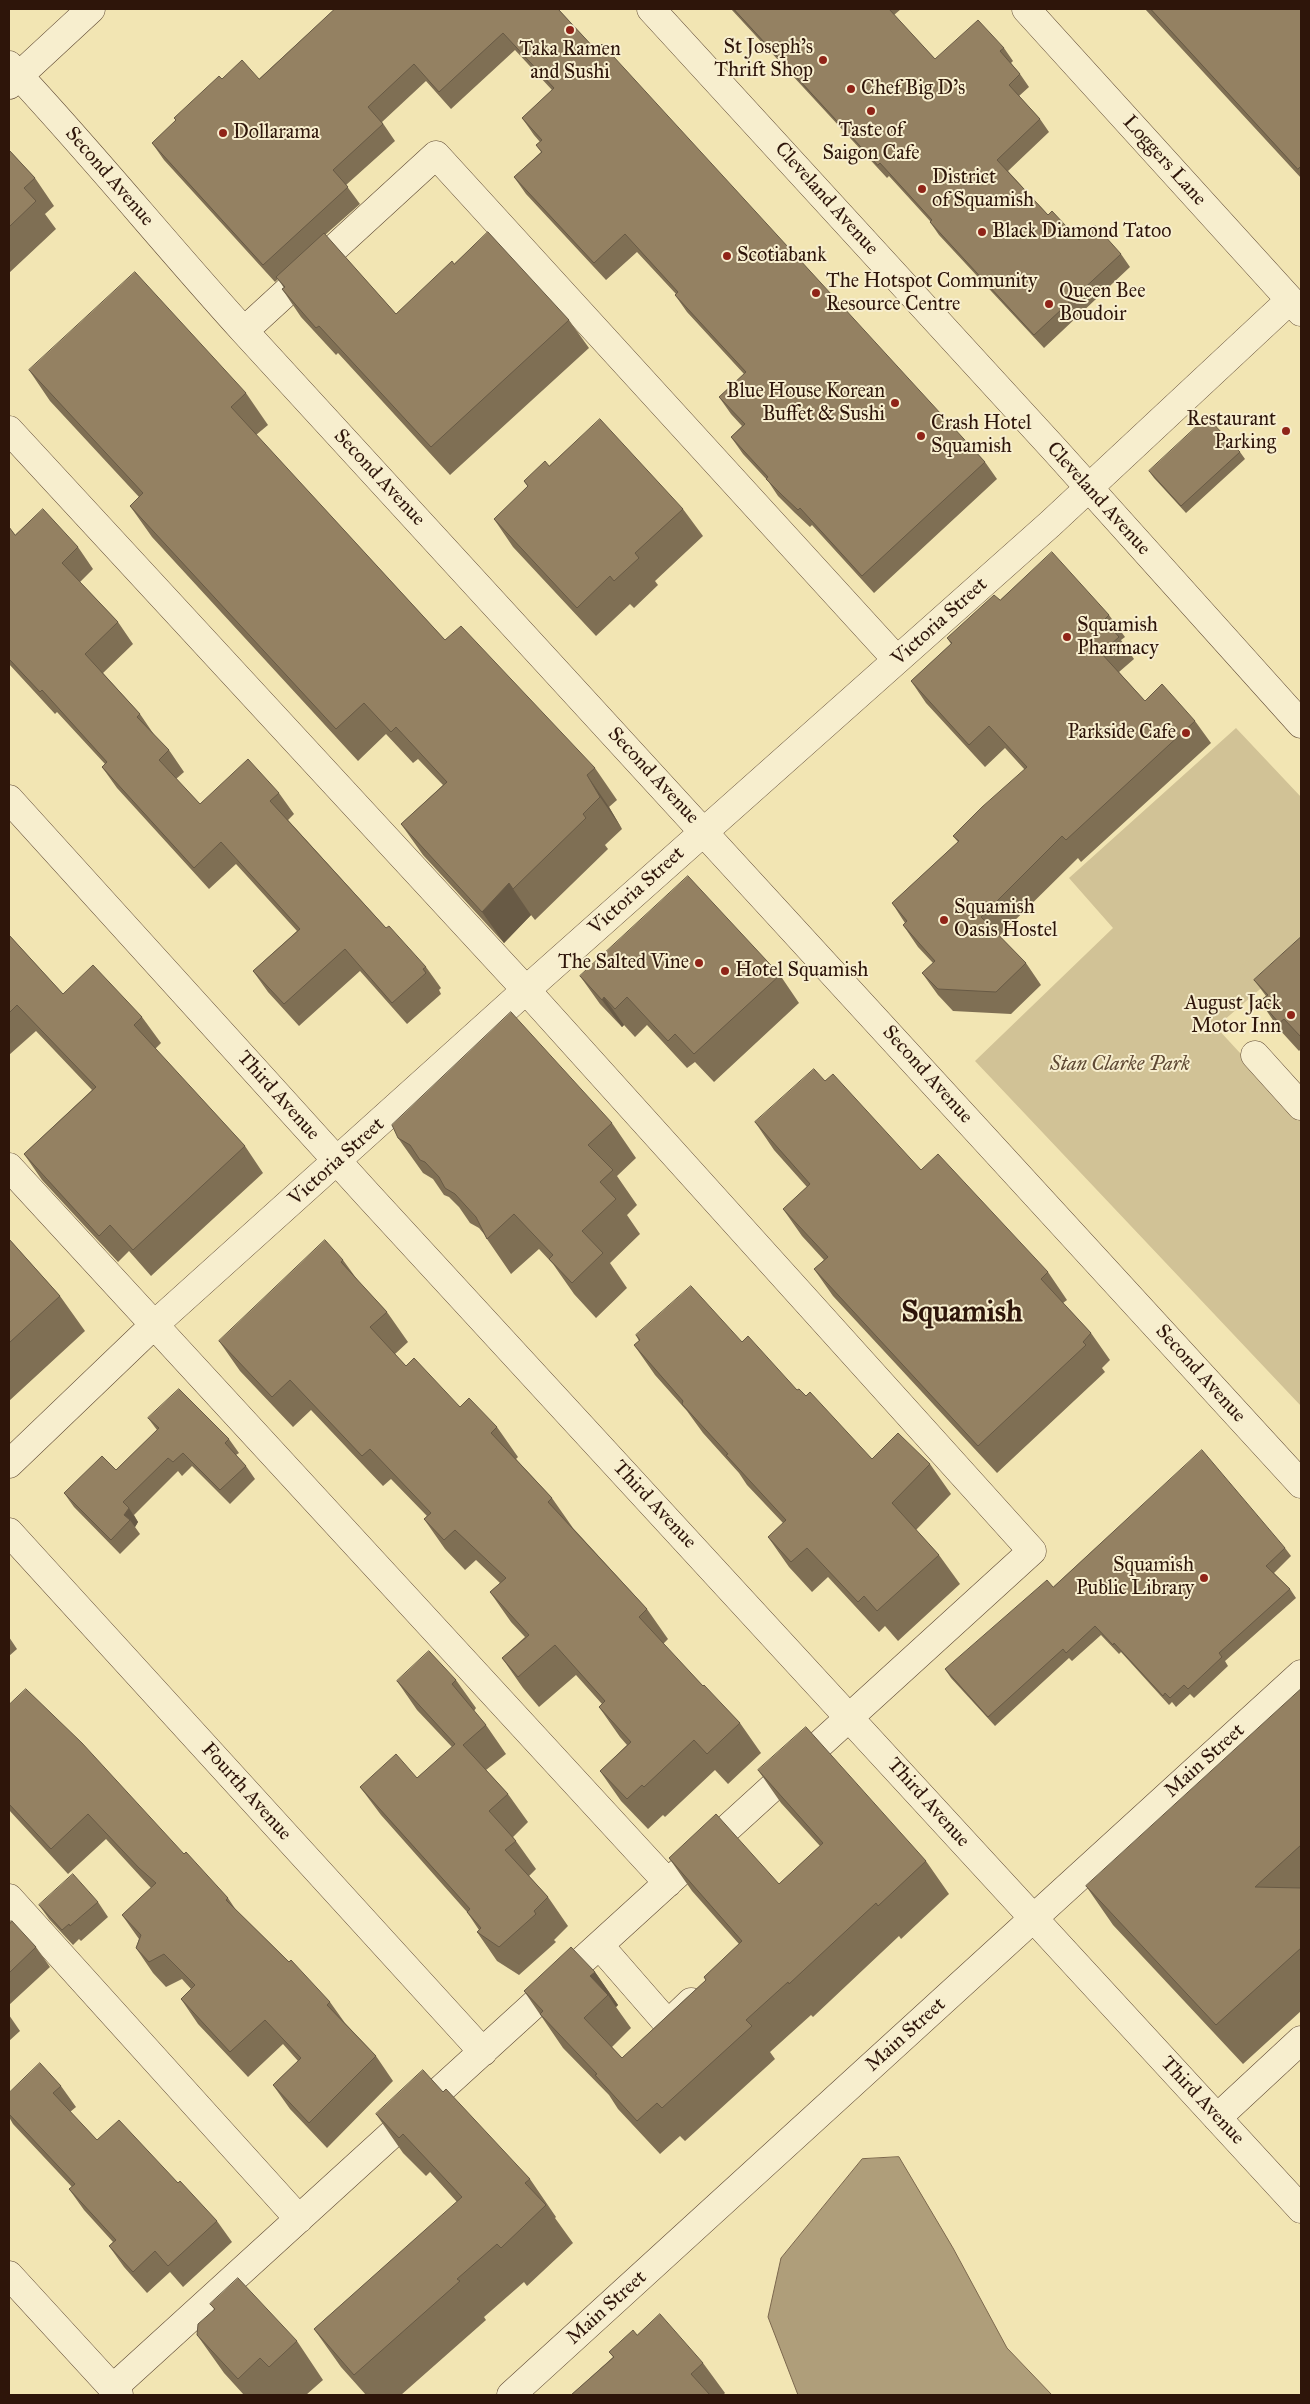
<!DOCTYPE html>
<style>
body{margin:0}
#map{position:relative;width:1310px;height:2404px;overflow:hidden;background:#f2e5b3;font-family:"IM FELL Great Primer",serif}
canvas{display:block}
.frame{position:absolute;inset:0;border:10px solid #2e150a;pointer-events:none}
</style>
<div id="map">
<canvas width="1310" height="2404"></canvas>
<div class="frame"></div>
</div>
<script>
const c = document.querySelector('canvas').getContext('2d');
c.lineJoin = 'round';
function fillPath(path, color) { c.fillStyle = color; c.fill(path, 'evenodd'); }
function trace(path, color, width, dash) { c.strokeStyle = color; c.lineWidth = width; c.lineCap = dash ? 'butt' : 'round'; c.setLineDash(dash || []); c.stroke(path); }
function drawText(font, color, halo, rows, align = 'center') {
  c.font = font + ' "IM FELL Great Primer",serif'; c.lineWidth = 4; c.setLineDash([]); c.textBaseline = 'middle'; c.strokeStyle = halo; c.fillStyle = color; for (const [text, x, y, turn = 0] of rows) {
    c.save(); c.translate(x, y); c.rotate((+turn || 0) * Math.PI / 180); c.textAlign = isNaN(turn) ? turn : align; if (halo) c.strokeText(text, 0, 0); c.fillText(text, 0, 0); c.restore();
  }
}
const green = new Path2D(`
 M 1236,728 L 1301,797 L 1301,954 L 1216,1027 L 1301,1119 L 1301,1406 L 975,1061 L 1113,928 L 1069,878 Z`);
const water = new Path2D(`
 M 899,2157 L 953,2248 L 1007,2348 L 1052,2395 L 798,2395 L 768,2317 L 781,2258 L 862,2159 Z`);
const minor = new Path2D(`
 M 651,9 L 1055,450 L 1301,724
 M 1026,9 L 1301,312
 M 9,65 C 90,151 164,243 244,331 L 1301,1484
 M 9,85 L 91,9
 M 244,331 L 436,155 L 897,660
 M 9,430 L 526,990 L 1032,1551 L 113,2388
 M 9,799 L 367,1194 L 1301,2209
 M 1255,1055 L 1301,1106
 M 9,1167 L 668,1883
 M 9,1464 L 154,1325 L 526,990 L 1050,524 L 1290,300
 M 9,1532 L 483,2052
 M 9,1898 L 299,2219
 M 600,1946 L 668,2024 L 691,2002
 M 1217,2118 L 1301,2040
 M 9,2275 L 119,2395
 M 511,2395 L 1301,1674`);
const wall = new Path2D(`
 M 335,9 L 560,9 L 559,10 L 596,50 L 985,462 L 997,479 L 874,593 L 812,525 L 810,527 L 795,513 L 778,496 L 768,481 L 743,454 L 731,437 L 742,426 L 731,414 L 719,397 L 744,374 L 687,312 L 675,295 L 676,294 L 637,252 L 606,280 L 526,194 L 514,177 L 541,152 L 536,145 L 540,142 L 534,135 L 522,118 L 552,90 L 515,50 L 451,109 L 426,81 L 382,122 L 395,141 L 346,185 L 360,204 L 325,235 L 396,314 L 454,264 L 569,320 L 589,348 L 450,475 L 338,353 L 336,355 L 301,317 L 282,289 L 284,288 L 278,279 L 275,282 L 164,160 L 152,143 L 222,79 L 259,79 Z
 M 731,9 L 901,9 L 894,15 L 935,59 L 1004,48 L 1013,61 L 1011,63 L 1020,74 L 1029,87 L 1019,96 L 1040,119 L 1049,132 L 1008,171 L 1048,215 L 1079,240 L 1121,254 L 1130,267 L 1044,348 L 939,235 L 930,222 L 930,221 L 889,176 L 887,178 Z
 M 1145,9 L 1301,9 L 1301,178 Z
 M 9,150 L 35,178 L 54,206 L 45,214 L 56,229 L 9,273 Z
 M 29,370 L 246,393 L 268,425 L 256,435 L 445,640 L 595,768 L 617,800 L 609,807 L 622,829 L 605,845 L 608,849 L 535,920 L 531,915 L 504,943 L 423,855 L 401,824 L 443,785 L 418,759 L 413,763 L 386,734 L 358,761 L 152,537 L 130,506 L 139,497 L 50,401 Z
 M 1240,452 L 1245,459 L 1186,513 L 1154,478 L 1149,471 Z
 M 549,466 L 683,509 L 703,536 L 655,581 L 658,585 L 634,608 L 630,604 L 596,636 L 513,547 L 494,519 L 528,487 L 524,481 Z
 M 9,527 L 15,535 L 78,547 L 93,569 L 80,582 L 118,622 L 133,644 L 103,673 L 140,714 L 155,736 L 169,750 L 184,772 L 176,779 L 200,804 L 279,793 L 294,814 L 288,820 L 386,928 L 426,967 L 441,988 L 439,990 L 441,994 L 407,1024 L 360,971 L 299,1026 L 268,992 L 253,971 L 297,931 L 236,864 L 209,889 L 117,788 L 102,767 L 105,764 L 57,712 L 55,714 L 9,664 Z
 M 1000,600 L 1109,615 L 1125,637 L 1121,640 L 1134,659 L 1119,672 L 1145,701 L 1195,721 L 1211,743 L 1081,862 L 1078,858 L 999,936 L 1026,963 L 1041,985 L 1011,1014 L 953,1011 L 938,995 L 922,973 L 933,963 L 918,947 L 903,925 L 905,923 L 892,903 L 958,842 L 953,836 L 1025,770 L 1005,748 L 985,767 L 926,703 L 911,681 L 951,644 L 947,638 Z
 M 9,935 L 63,994 L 142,1017 L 161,1043 L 155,1049 L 245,1146 L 263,1173 L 151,1276 L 129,1251 L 118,1262 L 42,1180 L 24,1154 L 92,1090 L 36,1031 L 9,1055 Z
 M 1301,937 L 1301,1049 L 1299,1051 L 1279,1029 L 1260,1001 L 1266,996 L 1254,980 Z
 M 780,975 L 799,1003 L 714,1082 L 695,1062 L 687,1068 L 647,1025 L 635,1037 L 624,1025 L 622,1027 L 600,1004 L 580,976 Z
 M 825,1081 L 921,1170 L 1048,1272 L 1067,1300 L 1063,1303 L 1091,1333 L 1110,1360 L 1102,1368 L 1105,1372 L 997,1473 L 833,1296 L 814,1269 L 824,1260 L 802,1236 L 783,1209 L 807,1187 L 774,1150 L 755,1122 Z
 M 612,1123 L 636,1158 L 617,1176 L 637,1205 L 627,1215 L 640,1234 L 610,1263 L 627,1288 L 596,1318 L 574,1294 L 553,1264 L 539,1249 L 511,1274 L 487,1239 L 484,1234 L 479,1228 L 470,1223 L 459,1207 L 449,1197 L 444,1195 L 433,1179 L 423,1173 L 398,1138 Z
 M 9,1239 L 60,1296 L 85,1331 L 9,1401 Z
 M 343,1260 L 359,1282 L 387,1312 L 408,1342 L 395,1354 L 406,1366 L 460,1407 L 497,1427 L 518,1457 L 516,1459 L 552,1498 L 573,1528 L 647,1609 L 668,1639 L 663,1644 L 703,1686 L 740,1723 L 761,1753 L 728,1784 L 715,1770 L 665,1817 L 663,1815 L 648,1829 L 621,1801 L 600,1771 L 627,1745 L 620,1737 L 599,1707 L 602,1704 L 576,1675 L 539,1707 L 523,1688 L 502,1658 L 525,1637 L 511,1622 L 490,1592 L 500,1583 L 476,1560 L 465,1570 L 445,1549 L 424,1519 L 427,1516 L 391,1479 L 383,1486 L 311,1410 L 293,1427 L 240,1371 L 219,1341 Z
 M 636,1335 L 742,1342 L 797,1390 L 872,1459 L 930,1464 L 951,1494 L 916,1530 L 939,1555 L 960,1584 L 898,1641 L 885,1626 L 879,1632 L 828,1577 L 812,1592 L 789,1567 L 768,1537 L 783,1523 L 747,1485 L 739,1473 L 703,1433 L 687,1411 L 655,1375 L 634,1345 L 639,1341 Z
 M 148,1418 L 229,1439 L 239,1453 L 236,1455 L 246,1466 L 255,1479 L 230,1504 L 192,1466 L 182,1476 L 178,1471 L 134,1515 L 138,1522 L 135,1527 L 140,1534 L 120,1554 L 74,1507 L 64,1493 L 116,1470 L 157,1430 Z
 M 1285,1548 L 1291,1556 L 1274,1573 L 1290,1589 L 1296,1598 L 1225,1661 L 1228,1666 L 1194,1698 L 1190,1694 L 1176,1707 L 1172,1702 L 1169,1705 L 1121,1652 L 1119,1654 L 1101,1635 L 1072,1661 L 1069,1658 L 995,1726 L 951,1678 L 945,1669 L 1053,1587 Z
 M 9,1637 L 17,1649 L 9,1656 Z
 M 456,1680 L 476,1708 L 474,1711 L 486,1725 L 506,1754 L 486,1770 L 508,1794 L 528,1822 L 513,1837 L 516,1841 L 536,1869 L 529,1876 L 548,1897 L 568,1926 L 554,1940 L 556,1942 L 519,1975 L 497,1961 L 477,1932 L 479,1930 L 467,1912 L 381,1815 L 360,1787 L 417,1778 L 452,1747 L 417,1710 L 397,1681 Z
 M 1301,1689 L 1301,2011 L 1243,2064 L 1113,1925 L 1086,1886 Z
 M 9,1705 L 184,1854 L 228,1898 L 236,1910 L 330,2002 L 345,2023 L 376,2056 L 393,2081 L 327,2148 L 290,2109 L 273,2085 L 298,2061 L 283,2044 L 248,2077 L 198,2024 L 181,1999 L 191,1989 L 182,1979 L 166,1987 L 153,1973 L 136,1948 L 139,1939 L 122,1915 L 151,1888 L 106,1839 L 68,1874 L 9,1810 Z
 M 758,1770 L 926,1861 L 949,1894 L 901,1939 L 899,1936 L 813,2017 L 811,2015 L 770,2052 L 775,2059 L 685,2141 L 680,2136 L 660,2154 L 618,2109 L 609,2095 L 563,2048 L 524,1991 L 595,1972 L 618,2005 L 616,2007 L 631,2028 L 612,2047 L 622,2058 L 706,1980 L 704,1977 L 739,1944 L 692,1891 L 669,1858 L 779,1884 L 820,1846 L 781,1803 Z
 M 98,1902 L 108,1917 L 81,1941 L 79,1939 L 73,1945 L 49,1919 L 39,1905 Z
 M 9,1922 L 36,1947 L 50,1967 L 9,2005 Z
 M 9,2015 L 20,2031 L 9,2041 Z
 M 61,2086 L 76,2107 L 70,2112 L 97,2140 L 178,2183 L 217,2221 L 232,2242 L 183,2287 L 170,2272 L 147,2293 L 124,2267 L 109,2246 L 113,2242 L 84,2210 L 69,2189 L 72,2187 L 13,2124 L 9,2117 L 9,2093 Z
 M 443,2092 L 530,2179 L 556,2217 L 555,2218 L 573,2243 L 527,2286 L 524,2282 L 484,2317 L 486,2320 L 401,2395 L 366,2395 L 341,2367 L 314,2329 L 457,2202 L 430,2172 L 426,2176 L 403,2153 L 376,2114 Z
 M 210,2304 L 297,2341 L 323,2380 L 306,2395 L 244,2395 L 224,2373 L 197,2335 L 214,2309 Z
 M 637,2335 L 703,2363 L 725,2393 L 723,2395 L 571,2395 L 613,2357 L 609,2352 Z`);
const shadedWall = new Path2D(`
 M 587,775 L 609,807 L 622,829 L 600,797 Z
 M 509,883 L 531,915 L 504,943 L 482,912 Z
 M 604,997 L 624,1025 L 622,1027 L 602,1000 Z
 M 129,1508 L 138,1522 L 135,1527 L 130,1520 L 124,1515 Z
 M 595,1972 L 618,2005 L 616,2007 L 608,1995 L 590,1976 Z`);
const building = new Path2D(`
 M 335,9 L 558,9 L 596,50 L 602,44 L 985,462 L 862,576 L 800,508 L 798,510 L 783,496 L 766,479 L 768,477 L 731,437 L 745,424 L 719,397 L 746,372 L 675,295 L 678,292 L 625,234 L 594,263 L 514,177 L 542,152 L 536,145 L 542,140 L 522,118 L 554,88 L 503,33 L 439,92 L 414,64 L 368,107 L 383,124 L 333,170 L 348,187 L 263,265 L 152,143 L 176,120 L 174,118 L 219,76 L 222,79 L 242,60 L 259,79 Z
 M 734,9 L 889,9 L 935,59 L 978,20 L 1004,48 L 1000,51 L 1020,74 L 1009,85 L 1040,119 L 997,160 L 1048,215 L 1052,211 L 1079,240 L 1095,225 L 1121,254 L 1034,335 L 930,222 L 932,220 L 880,163 L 878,165 Z
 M 1151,9 L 1301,9 L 1301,166 L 1298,169 Z
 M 9,150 L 35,178 L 24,188 L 36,201 L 9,227 Z
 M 488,232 L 569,320 L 431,447 L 319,326 L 316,328 L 282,289 L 285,287 L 276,277 L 324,233 L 396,314 L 452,261 L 454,264 Z
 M 135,272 L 246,393 L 231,407 L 445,640 L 461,626 L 595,768 L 587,775 L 600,797 L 583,814 L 586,818 L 513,889 L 509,883 L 482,912 L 401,824 L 447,782 L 396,727 L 391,732 L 364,703 L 336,729 L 130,506 L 143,493 L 29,370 Z
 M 1207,417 L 1240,452 L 1181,506 L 1149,471 Z
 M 600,419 L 683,509 L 635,553 L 639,558 L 614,581 L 610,576 L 577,608 L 494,519 L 528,486 L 524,481 L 545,461 L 549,466 Z
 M 43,509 L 78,547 L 62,563 L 118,622 L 85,654 L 140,714 L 137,717 L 169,750 L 159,760 L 200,804 L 248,759 L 279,793 L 270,801 L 386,928 L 389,926 L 426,967 L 423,969 L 426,973 L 392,1003 L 345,949 L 284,1004 L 253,971 L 300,929 L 221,842 L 194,868 L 102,767 L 107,762 L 42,690 L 40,692 L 9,659 L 9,527 L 15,535 Z
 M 1052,552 L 1109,615 L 1104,620 L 1119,637 L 1101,653 L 1145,701 L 1162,684 L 1195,721 L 1066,840 L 1062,836 L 981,917 L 1026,963 L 996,992 L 938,989 L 922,973 L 935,961 L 903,925 L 907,921 L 892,903 L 959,841 L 953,836 L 982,807 L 1027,767 L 989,726 L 969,745 L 911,681 L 952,643 L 947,638 L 994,595 L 1000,600 Z
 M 688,876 L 780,975 L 694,1054 L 675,1034 L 668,1041 L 627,997 L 615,1009 L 604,997 L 602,1000 L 580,976 Z
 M 9,935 L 63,994 L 93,965 L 142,1017 L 134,1025 L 245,1146 L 133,1250 L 110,1225 L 99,1236 L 24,1154 L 96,1087 L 17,1005 L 9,1013 Z
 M 1301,937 L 1301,1037 L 1284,1019 L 1279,1023 L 1260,1001 L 1268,995 L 1254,980 Z
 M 511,1012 L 612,1123 L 588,1145 L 613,1170 L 600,1182 L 616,1199 L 582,1231 L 603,1253 L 572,1283 L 549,1259 L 553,1255 L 514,1214 L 487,1239 L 476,1217 L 455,1194 L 445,1188 L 439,1177 L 425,1162 L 420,1160 L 410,1145 L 398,1138 L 392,1125 Z
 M 814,1069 L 825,1081 L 833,1074 L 921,1170 L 938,1154 L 1048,1272 L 1041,1279 L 1091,1333 L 1083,1342 L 1086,1345 L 978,1446 L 814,1269 L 828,1257 L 783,1209 L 810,1184 L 755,1122 Z
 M 9,1239 L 60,1296 L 9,1343 Z
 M 325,1240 L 343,1260 L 341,1262 L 387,1312 L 370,1327 L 406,1366 L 414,1358 L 460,1407 L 469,1398 L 497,1427 L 491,1433 L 552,1498 L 548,1502 L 647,1609 L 639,1617 L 703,1686 L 704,1685 L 740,1723 L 707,1754 L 694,1740 L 644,1787 L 642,1785 L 627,1799 L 600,1771 L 631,1742 L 599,1707 L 605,1701 L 555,1645 L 518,1677 L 502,1658 L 529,1635 L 490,1592 L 506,1578 L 455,1530 L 444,1540 L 424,1519 L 431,1513 L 370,1449 L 362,1456 L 290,1380 L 272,1397 L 219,1341 Z
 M 691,1286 L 742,1342 L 748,1336 L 797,1390 L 799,1389 L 806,1396 L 810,1392 L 872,1459 L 898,1433 L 930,1464 L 892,1503 L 939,1555 L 877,1611 L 864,1596 L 858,1602 L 807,1548 L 791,1562 L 768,1537 L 786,1520 L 726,1455 L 728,1454 L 682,1404 L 683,1401 L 634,1345 L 640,1340 L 636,1335 Z
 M 179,1389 L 229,1439 L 225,1443 L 246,1466 L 220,1490 L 183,1453 L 173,1462 L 168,1458 L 123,1502 L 129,1508 L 124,1515 L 130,1520 L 111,1540 L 64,1493 L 102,1456 L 116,1470 L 159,1428 L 148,1418 Z
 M 1202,1450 L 1285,1548 L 1266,1566 L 1290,1589 L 1219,1653 L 1222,1657 L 1188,1689 L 1184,1685 L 1170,1698 L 1165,1693 L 1163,1696 L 1114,1643 L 1113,1645 L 1095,1626 L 1066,1653 L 1063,1649 L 988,1717 L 945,1669 L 1047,1580 L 1053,1587 Z
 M 429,1651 L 456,1680 L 452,1684 L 486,1725 L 463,1745 L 508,1794 L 489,1811 L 516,1841 L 505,1850 L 548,1897 L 534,1911 L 536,1914 L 499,1947 L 477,1932 L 481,1928 L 467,1912 L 470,1909 L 360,1787 L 396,1754 L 417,1778 L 455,1744 L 397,1681 Z
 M 26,1689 L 82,1743 L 184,1854 L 186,1852 L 228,1898 L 226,1900 L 289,1962 L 291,1960 L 330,2002 L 327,2005 L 376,2056 L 309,2123 L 273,2085 L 301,2058 L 265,2020 L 230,2052 L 181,1999 L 195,1985 L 164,1954 L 149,1962 L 136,1948 L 141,1935 L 122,1915 L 156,1883 L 139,1868 L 88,1814 L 51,1849 L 9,1804 L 9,1705 Z
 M 1301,1689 L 1301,1845 L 1255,1887 L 1301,1888 L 1301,1948 L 1216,2025 L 1086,1886 Z
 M 806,1727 L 926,1861 L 878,1906 L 876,1903 L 789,1984 L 788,1982 L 746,2020 L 752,2026 L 662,2108 L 657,2103 L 637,2121 L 595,2075 L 597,2074 L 540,2014 L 543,2011 L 524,1991 L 571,1947 L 595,1972 L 590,1976 L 608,1995 L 584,2018 L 622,2058 L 706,1980 L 704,1977 L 742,1941 L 669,1858 L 716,1814 L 779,1884 L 823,1843 L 758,1770 Z
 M 73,1874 L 98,1902 L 70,1926 L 69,1924 L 62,1930 L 39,1905 Z
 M 12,1921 L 36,1947 L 9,1973 L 9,1922 L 10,1923 Z
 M 40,2063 L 61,2086 L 53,2093 L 97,2140 L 119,2120 L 178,2183 L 180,2181 L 217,2221 L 168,2266 L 155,2251 L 133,2272 L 109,2246 L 116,2240 L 69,2189 L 75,2184 L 9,2114 L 9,2093 Z
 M 423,2070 L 443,2092 L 446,2089 L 530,2179 L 525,2183 L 546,2205 L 501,2248 L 497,2244 L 457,2279 L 460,2281 L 354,2375 L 314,2329 L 462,2197 L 403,2134 L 399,2138 L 376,2114 Z
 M 238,2278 L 297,2341 L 269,2367 L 260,2358 L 238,2379 L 197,2335 L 198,2324 L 215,2309 L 210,2304 Z
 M 660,2314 L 703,2363 L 691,2374 L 710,2395 L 571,2395 L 614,2357 L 609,2352 L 633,2330 L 637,2335 Z`);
const markers = [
 [570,30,5,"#8f2418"],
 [823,60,5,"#8f2418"],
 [851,89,5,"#8f2418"],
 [871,111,5,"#8f2418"],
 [223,133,5,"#8f2418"],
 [922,189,5,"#8f2418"],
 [982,232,5,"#8f2418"],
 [727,256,5,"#8f2418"],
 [816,293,5,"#8f2418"],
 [1049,304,5,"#8f2418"],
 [895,403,5,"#8f2418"],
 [1286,431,5,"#8f2418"],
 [921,436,5,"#8f2418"],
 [1067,637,5,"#8f2418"],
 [1186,733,5,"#8f2418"],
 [944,920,5,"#8f2418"],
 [699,963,5,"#8f2418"],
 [725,971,5,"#8f2418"],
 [1291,1015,5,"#8f2418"],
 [1204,1578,5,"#8f2418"]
];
const poiNames = [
 ["St Joseph's",813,48,"right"],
 ["Thrift Shop",813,71,"right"],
 ["Taka Ramen",570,50,"center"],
 ["and Sushi",570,73,"center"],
 ["Chef Big D's",861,89],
 ["Taste of",871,131,"center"],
 ["Saigon Cafe",871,154,"center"],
 ["Dollarama",233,133],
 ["District",932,178],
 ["of Squamish",932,201],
 ["Black Diamond Tatoo",992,232],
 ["Scotiabank",737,256],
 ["The Hotspot Community",826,282],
 ["Resource Centre",826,305],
 ["Queen Bee",1059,292],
 ["Boudoir",1059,315],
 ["Blue House Korean",885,392,"right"],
 ["Buffet & Sushi",885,415,"right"],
 ["Restaurant",1276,420,"right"],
 ["Parking",1276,443,"right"],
 ["Crash Hotel",931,424],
 ["Squamish",931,447],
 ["Squamish",1077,626],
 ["Pharmacy",1077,649],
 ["Parkside Cafe",1176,733,"right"],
 ["Squamish",954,908],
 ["Oasis Hostel",954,931],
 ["The Salted Vine",689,963,"right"],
 ["Hotel Squamish",735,971],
 ["August Jack",1281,1004,"right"],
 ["Motor Inn",1281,1027,"right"],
 ["Squamish",1194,1566,"right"],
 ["Public Library",1194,1589,"right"]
];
const streetNames = [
 ["Loggers Lane",1164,161,48],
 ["Second Avenue",109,177,49],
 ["Cleveland Avenue",826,199,48],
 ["Second Avenue",379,478,47],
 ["Cleveland Avenue",1098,499,48],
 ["Victoria Street",940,622,-42],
 ["Second Avenue",653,776,47],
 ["Victoria Street",637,891,-42],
 ["Second Avenue",927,1075,48],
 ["Third Avenue",278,1096,48],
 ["Victoria Street",337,1162,-42],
 ["Second Avenue",1200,1374,48],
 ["Third Avenue",654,1505,47],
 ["Main Street",1205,1761,-42],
 ["Fourth Avenue",246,1792,48],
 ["Third Avenue",928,1803,48],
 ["Main Street",906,2035,-42],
 ["Third Avenue",1202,2101,47],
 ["Main Street",607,2308,-42]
];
const parkNames = [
 ["Stan Clarke Park",1120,1065]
];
const townNames = [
 ["Squamish",962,1314]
];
fillPath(green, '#d1c296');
fillPath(water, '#af9e7a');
trace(water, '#7b674d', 1);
trace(minor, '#5f4934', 29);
trace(minor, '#f7eece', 28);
fillPath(wall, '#7f6f54');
fillPath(shadedWall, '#685a45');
fillPath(building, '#948162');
trace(building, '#685a45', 1);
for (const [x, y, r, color] of markers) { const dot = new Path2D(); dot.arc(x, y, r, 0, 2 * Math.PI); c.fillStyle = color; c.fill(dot); trace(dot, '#f7eece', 2); }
drawText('20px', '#2e150a', '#f7eece', poiNames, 'left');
drawText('20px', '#2e150a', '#f7eece', streetNames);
drawText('italic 20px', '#5f4934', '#f7eece', parkNames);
drawText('bold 30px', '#2e150a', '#f7eece', townNames);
</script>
